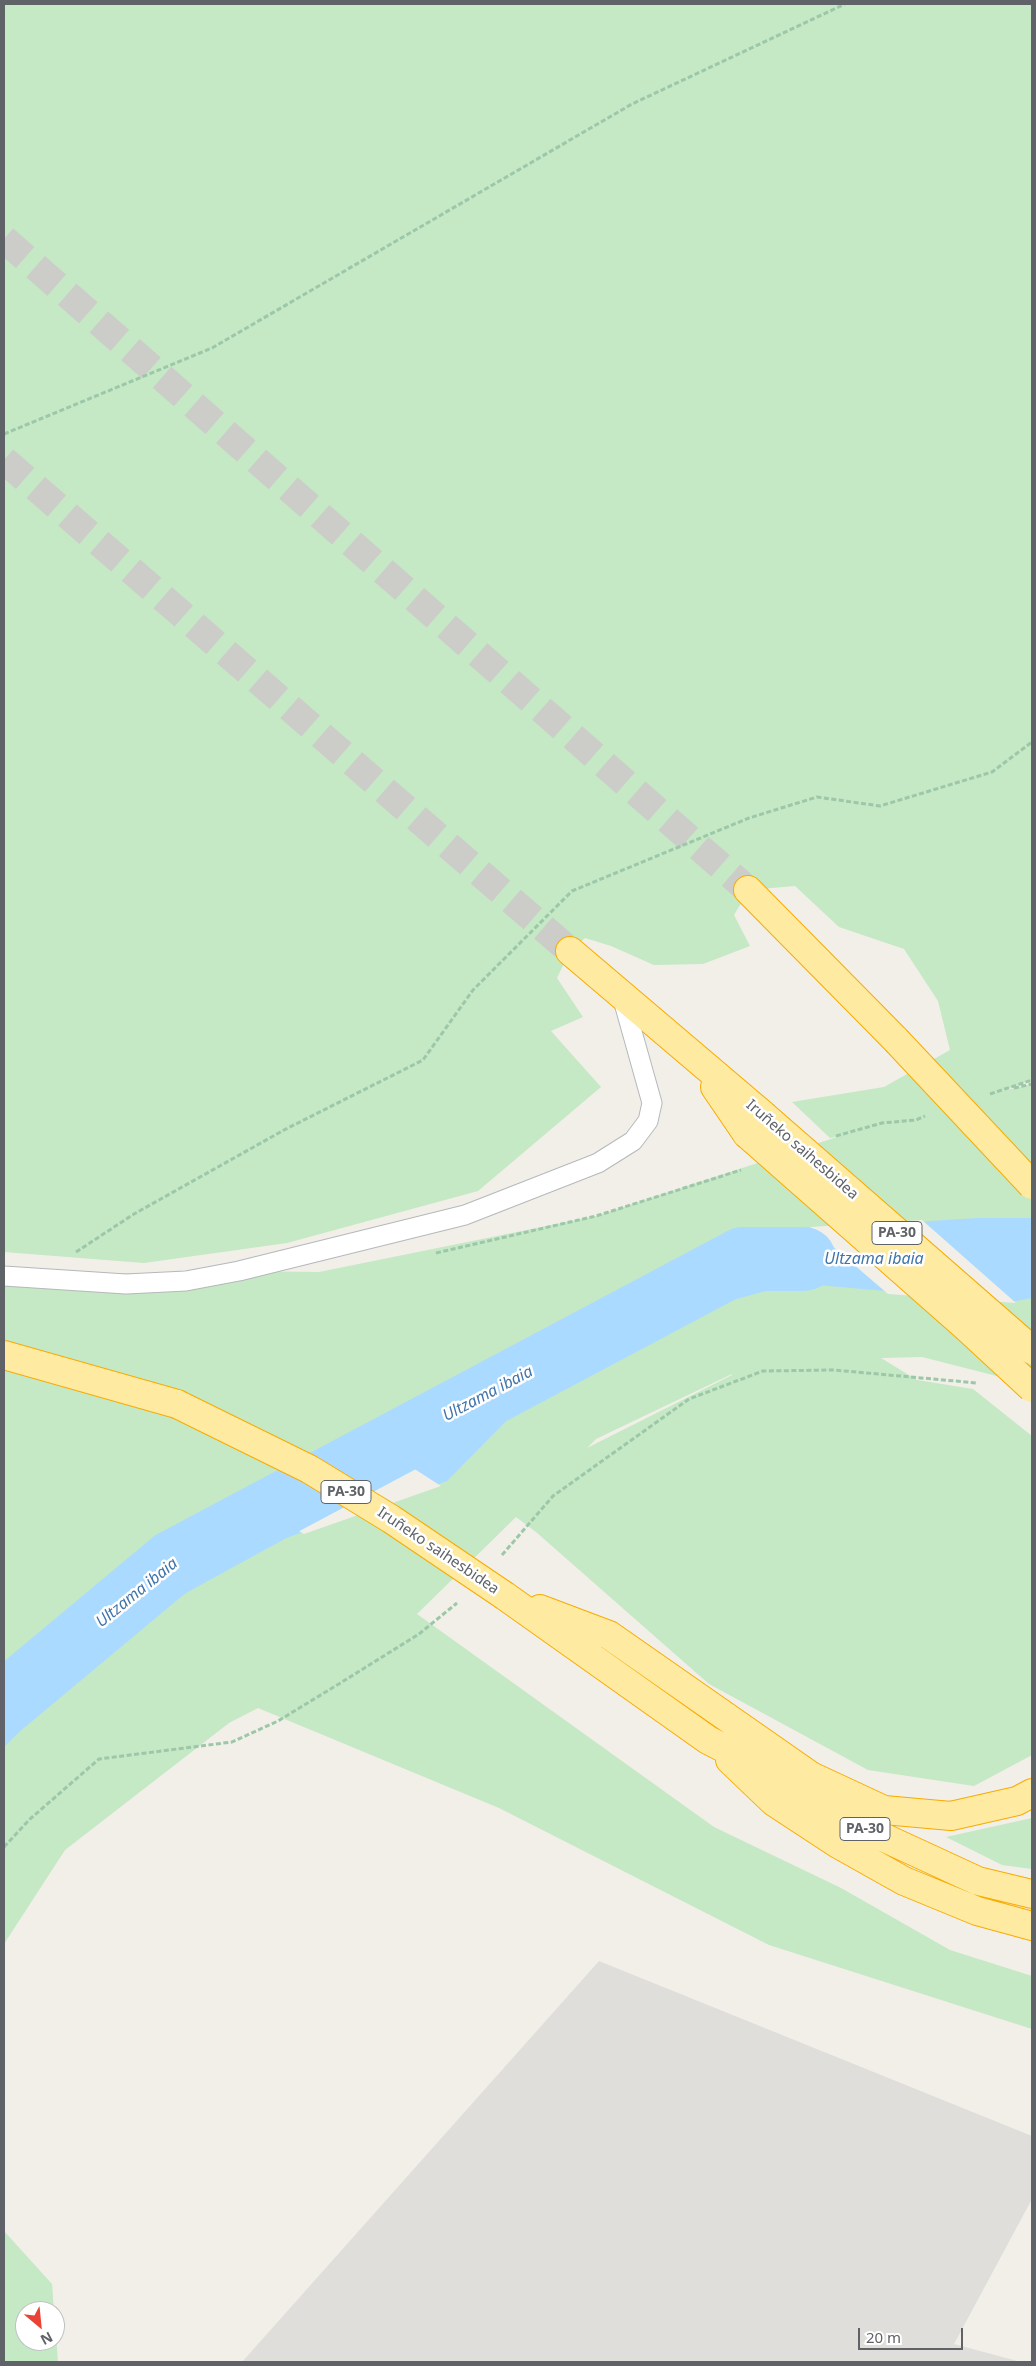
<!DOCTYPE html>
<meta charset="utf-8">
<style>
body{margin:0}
#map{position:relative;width:1036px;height:2366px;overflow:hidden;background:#f1efe8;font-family:"Noto Sans",sans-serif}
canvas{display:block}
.frame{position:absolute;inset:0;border:5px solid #5f6368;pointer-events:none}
.north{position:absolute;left:15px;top:2301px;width:50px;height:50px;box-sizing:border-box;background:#fff;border:1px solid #bfc1c3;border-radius:50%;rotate:152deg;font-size:14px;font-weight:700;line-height:20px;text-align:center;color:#5f6368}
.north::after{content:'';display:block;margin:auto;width:18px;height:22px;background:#ea4335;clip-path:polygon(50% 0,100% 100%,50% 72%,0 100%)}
.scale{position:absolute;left:858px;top:2328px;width:105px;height:22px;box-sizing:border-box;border:2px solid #5f6368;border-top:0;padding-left:6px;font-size:15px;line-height:18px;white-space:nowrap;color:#5f6368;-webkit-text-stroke:4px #fff;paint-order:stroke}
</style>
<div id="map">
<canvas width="1036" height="2366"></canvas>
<div class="frame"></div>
<div class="north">N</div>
<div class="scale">20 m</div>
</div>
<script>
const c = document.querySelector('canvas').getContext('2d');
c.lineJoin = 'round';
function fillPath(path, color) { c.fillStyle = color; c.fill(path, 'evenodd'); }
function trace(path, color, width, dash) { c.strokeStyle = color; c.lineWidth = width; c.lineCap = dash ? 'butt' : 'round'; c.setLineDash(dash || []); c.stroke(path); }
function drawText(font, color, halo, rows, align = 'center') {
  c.font = font + ' "Noto Sans",sans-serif'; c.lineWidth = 5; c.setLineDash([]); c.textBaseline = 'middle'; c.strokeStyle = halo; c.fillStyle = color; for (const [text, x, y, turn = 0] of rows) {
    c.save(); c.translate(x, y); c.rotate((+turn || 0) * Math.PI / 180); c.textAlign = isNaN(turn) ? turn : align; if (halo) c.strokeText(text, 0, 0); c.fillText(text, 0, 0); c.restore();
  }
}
const industrial = new Path2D(`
 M 599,1961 L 1032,2136 L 1032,2199 L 954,2344 L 1021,2362 L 242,2362 Z`);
const green = new Path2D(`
 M 4,4 L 1032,4 L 1032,1080 L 1002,1091 L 1032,1084 L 1032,1385 L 922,1357 L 881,1358 L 917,1380 L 973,1389 L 1032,1436 L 1032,1755 L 974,1786 L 868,1770 L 709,1684 L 536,1532 L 516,1517 L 417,1614 L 714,1827 L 841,1888 L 950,1950 L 1032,1976 L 1032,2029 L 769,1945 L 499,1808 L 258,1708 L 229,1723 L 65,1850 L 4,1944 L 4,1280 L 9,1276 L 239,1271 L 319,1272 L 596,1216 L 840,1136 L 830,1138 L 792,1102 L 884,1087 L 950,1050 L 938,1001 L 904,949 L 839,927 L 795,886 L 749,890 L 734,915 L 750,946 L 703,964 L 654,965 L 611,946 L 585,938 L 570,951 L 557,978 L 583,1017 L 551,1031 L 601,1087 L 478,1191 L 287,1243 L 144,1263 L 4,1252 ZM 732,1374 L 732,1375 L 587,1448 L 596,1439 Z
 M 1032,1818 L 1032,1869 L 1002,1865 L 946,1837 Z
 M 4,2231 L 52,2284 L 54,2311 L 25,2311 L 25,2341 L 55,2341 L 55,2320 L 58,2362 L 4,2362 Z`);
const water = new Path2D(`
 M 978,1218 L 1032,1218 L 1032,1298 L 1011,1302 L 795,1283 L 722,1303 L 512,1415 L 447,1481 L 286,1538 L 126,1626 L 4,1747 L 4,1670 L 173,1562 L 720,1271 L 760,1232 Z`);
const pier = new Path2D(`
 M 922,1220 L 1016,1303 L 888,1294 L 810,1227 Z
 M 382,1448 L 441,1486 L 304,1534 L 264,1511 Z`);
const river = new Path2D(`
 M 4,1703 L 173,1562 L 743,1259 L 804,1259`);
const trunkTunnel = new Path2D(`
 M 4,239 L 748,890
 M 4,460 L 570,951`);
const path = new Path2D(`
 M 4,434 L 212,348 L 632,104 L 845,4
 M 1014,1088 L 1032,1084
 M 990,1094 L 1032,1080
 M 836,1136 L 882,1123 L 916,1120 L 925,1116
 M 76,1252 L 134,1214 L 284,1130 L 423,1060 L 473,990 L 572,891 L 749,818 L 817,797 L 880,806 L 992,772 L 1032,742
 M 436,1253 L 596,1216 L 741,1170
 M 502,1555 L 553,1496 L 689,1399 L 763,1371 L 834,1370 L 977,1383
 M 4,1847 L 30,1819 L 99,1759 L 232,1742 L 278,1721 L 342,1682 L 419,1634 L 457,1603`);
const service = new Path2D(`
 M 4,1276 L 126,1284 L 186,1281 L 239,1271 L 465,1215 L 598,1163 L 633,1141 L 648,1121 L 652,1103 L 622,996`);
const trunk = new Path2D(`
 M 748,890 L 896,1040
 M 570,951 L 763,1115
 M 715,1087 L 747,1134
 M 4,1355 L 177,1404
 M 505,1596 L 708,1740 L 780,1777 L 861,1827 L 978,1881 L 1032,1894
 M 540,1609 L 609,1635 L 811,1776 L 884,1810 L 951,1816 L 1017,1801 L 1032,1793
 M 730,1760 L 774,1802 L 838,1844 L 904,1881 L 977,1911 L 1032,1926`);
const trunkBridge = new Path2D(`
 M 896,1040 L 1032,1185
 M 763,1115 L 1032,1350
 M 747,1134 L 965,1326 L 1032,1388
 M 177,1404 L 309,1469 L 391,1519 L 505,1596`);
const shields = [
 [897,1233,50],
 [346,1492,50],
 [865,1829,50]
];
const shieldNames = [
 ["PA-30",897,1233],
 ["PA-30",346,1492],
 ["PA-30",865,1829]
];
const streetNames = [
 ["Iruñeko saihesbidea",802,1150,41],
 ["Iruñeko saihesbidea",438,1551,34]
];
const waterNames = [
 ["Ultzama ibaia",874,1259],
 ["Ultzama ibaia",488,1394,-28],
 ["Ultzama ibaia",137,1593,-39]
];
fillPath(industrial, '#e0deda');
fillPath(green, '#c5e8c5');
fillPath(water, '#aadaff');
fillPath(pier, '#f1efe8');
trace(river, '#aadaff', 64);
trace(trunkTunnel, '#ccccc8', 28, [28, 14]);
trace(service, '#b5b8bc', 21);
trace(trunk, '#f9ab00', 30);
trace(path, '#9cc7a9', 3, [5, 2.5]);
trace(service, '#fff', 19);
trace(trunk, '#feeaa1', 28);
trace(trunkBridge, '#f9ab00', 30, []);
trace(trunkBridge, '#feeaa1', 28);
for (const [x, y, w] of shields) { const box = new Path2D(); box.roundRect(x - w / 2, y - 11.5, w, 23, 4); c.fillStyle = '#fff'; c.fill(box); trace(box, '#5f6368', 1); }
drawText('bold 14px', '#5f6368', null, shieldNames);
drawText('15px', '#5f6368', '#fff', streetNames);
drawText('italic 16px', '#4174aa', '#fff', waterNames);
</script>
